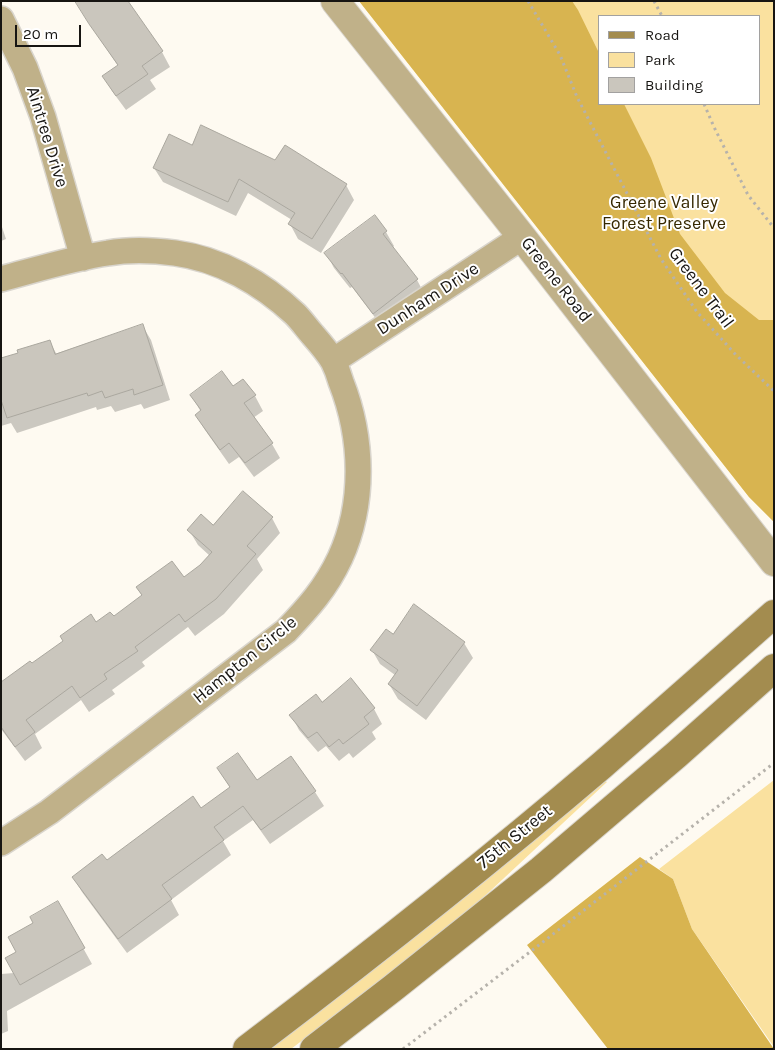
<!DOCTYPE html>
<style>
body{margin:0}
#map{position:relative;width:775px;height:1050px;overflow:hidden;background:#fefaf1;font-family:Karla,sans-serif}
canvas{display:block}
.frame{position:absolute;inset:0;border:2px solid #171512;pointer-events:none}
.legend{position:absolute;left:598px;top:15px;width:162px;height:90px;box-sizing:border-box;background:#fff;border:1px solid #a2a1a0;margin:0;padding:6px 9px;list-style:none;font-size:15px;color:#171512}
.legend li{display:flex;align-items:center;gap:10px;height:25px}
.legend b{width:25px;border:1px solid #a2a1a0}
.scale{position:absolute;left:15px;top:25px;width:66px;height:22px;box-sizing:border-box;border:2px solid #171512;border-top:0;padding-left:6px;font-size:15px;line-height:18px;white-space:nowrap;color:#171512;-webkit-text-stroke:4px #fff;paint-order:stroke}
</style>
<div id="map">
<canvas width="775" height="1050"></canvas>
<div class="frame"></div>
<ul class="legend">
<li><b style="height:6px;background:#a38c4f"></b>Road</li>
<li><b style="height:14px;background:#fae19f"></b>Park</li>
<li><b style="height:14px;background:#cac6bd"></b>Building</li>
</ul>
<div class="scale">20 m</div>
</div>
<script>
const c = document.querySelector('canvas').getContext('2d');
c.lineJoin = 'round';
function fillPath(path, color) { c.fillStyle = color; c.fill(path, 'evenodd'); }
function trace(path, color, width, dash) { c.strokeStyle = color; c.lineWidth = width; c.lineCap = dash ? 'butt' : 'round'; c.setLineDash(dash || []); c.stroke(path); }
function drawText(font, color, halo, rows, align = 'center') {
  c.font = font + ' Karla,sans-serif'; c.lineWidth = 4; c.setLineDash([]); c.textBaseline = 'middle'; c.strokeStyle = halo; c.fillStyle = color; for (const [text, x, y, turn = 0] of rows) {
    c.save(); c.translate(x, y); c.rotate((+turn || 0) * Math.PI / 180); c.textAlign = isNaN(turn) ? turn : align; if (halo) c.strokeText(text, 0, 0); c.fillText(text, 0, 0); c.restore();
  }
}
const green = new Path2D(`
 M 359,1 L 774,1 L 774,522 L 749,497 ZM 599,16 L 759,16 L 759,104 L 599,104 Z
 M 774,780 L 774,1047 L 692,929 L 673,879 L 659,869 Z
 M 605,781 L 607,782 L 488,893 L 470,909 L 405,962 L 291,1049 L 270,1049 L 478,887 Z`);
const forest = new Path2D(`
 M 359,1 L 572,1 L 578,10 L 599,53 L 599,104 L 624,104 L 651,158 L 680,234 L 725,293 L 759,320 L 774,320 L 774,520 L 773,521 L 749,497 Z
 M 640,857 L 673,879 L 692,929 L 774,1049 L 608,1049 L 527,945 Z`);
const shadow = new Path2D(`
 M 76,1 L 162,52 L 170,67 L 150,80 L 156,89 L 126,110 L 112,91 L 104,76 L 118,66 L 100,39 Z
 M 192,147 L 275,162 L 346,185 L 354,200 L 321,253 L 298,239 L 290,224 L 292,220 L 248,193 L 236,216 L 163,182 L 154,168 Z
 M 1,224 L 6,239 L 1,241 Z
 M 386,232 L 394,246 L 392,248 L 417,280 L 425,295 L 383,328 L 352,287 L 350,288 L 334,268 L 326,253 Z
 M 142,325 L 151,340 L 170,400 L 144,409 L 141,404 L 115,412 L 111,406 L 97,410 L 96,407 L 17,433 L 11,423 L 1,426 L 1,360 L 50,342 L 57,355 Z
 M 243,380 L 255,396 L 263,411 L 253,418 L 272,444 L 280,458 L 254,477 L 239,457 L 229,464 L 205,430 L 196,415 L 201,412 L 191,395 L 233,388 Z
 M 272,518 L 280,533 L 257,559 L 263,570 L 224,614 L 195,636 L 188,627 L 142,662 L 145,666 L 112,690 L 115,694 L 89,712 L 81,700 L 35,734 L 42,748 L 25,761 L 1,729 L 1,683 L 96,623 L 113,618 L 142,596 L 137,588 L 184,579 L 200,566 L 210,556 L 198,545 L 189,530 Z
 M 393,635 L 464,643 L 473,658 L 426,720 L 398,699 L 389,684 L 395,675 L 380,664 L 372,650 Z
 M 321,703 L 374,709 L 382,724 L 372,732 L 376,739 L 353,758 L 349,753 L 339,761 L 326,746 L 318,752 L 299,730 L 291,715 Z
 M 291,758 L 315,792 L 324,806 L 270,844 L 253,820 L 223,841 L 231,855 L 171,900 L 179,915 L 127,953 L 82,892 L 73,877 L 106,862 L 201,809 L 231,789 L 218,769 L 257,782 Z
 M 58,903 L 92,964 L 7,1011 L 8,1031 L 1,1034 L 1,974 L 14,973 L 18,952 L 35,923 Z`);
const building = new Path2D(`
 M 75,1 L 128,1 L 163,51 L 142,66 L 148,74 L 116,96 L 102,76 L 118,65 L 89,24 Z
 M 201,125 L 275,160 L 285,145 L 347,184 L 312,239 L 288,224 L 295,213 L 239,179 L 228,202 L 153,168 L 169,134 L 192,145 Z
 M 375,215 L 387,231 L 383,234 L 418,279 L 373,314 L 342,273 L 341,274 L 324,253 Z
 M 143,324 L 163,385 L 134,395 L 133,389 L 105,398 L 102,391 L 88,396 L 87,393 L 7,418 L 1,400 L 1,358 L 18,353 L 17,350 L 50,340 L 55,354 Z
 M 222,371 L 233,386 L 243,379 L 256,395 L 244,403 L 273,443 L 245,463 L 229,443 L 220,450 L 195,415 L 201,410 L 190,395 Z
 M 243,491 L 273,517 L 247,546 L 256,554 L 216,599 L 185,622 L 179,614 L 135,647 L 138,651 L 104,674 L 107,679 L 80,698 L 72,686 L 26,720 L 35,732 L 15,747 L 1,727 L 1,682 L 30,661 L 32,663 L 63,641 L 60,636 L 91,614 L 96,622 L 110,612 L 114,616 L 142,595 L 136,587 L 172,561 L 184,577 L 200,565 L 212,552 L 187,530 L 201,514 L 213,525 Z
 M 414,604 L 465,642 L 417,706 L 388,684 L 398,670 L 370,650 L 386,629 L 393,634 Z
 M 351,678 L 375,708 L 364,717 L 369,724 L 343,744 L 339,739 L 329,747 L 317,732 L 308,738 L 289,715 L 316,694 L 322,702 Z
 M 238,753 L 257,780 L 291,756 L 316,791 L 261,830 L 243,806 L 214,827 L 224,840 L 162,885 L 172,899 L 118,939 L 72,877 L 102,854 L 107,860 L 193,796 L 201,808 L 230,787 L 217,768 Z
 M 58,901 L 85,948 L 20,985 L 5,958 L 16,952 L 8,937 L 33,923 L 30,917 Z`);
const path = new Path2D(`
 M 528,1 L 560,55 L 577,97 L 661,259 L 697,312 L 736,355 L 774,391
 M 654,1 L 662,16
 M 704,104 L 714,127 L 748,195 L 774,228
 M 403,1049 L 539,945 L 774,763`);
const minor = new Path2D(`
 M 1,19 L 25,68 L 43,117 L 83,258
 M 1,279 C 35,270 73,258 108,253 C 130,249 153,250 175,253 C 220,259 262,283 295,314 C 301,320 306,327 312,334 C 319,342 327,351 333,361 C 336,367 339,375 341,382 C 363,438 365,503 340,558 C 326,588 308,608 286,631 L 49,812 L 1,843
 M 333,361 L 522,237`);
const tertiary = new Path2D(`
 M 335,1 L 522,237 L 774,562`);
const secondary = new Path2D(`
 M 247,1049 C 367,958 486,864 601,766 C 659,716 716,665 774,614
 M 314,1049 L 393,988 L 541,870 L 676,755 L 774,668`);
const streetNames = [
 ["Aintree Drive",47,137,73],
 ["Greene Road",556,280,52],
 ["Greene Trail",701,288,53],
 ["Dunham Drive",428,299,-33],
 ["Hampton Circle",245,660,-39],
 ["75th Street",515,837,-39]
];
const parkNames = [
 ["Greene Valley",664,203],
 ["Forest Preserve",664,224]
];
fillPath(green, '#fae19f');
fillPath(forest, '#d8b450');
fillPath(shadow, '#0003');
fillPath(building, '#cac6bd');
trace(building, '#aaa79e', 1);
trace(minor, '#d9d5cd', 28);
trace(tertiary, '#d9d5cd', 30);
trace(secondary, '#d9d5cd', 30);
trace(path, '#b6b2ab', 3, [2.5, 4]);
trace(minor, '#c0b189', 25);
trace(tertiary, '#c0b189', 28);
trace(secondary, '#a38c4f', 28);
drawText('18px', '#171512', '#fff', streetNames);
drawText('18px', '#362800', '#fff', parkNames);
</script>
